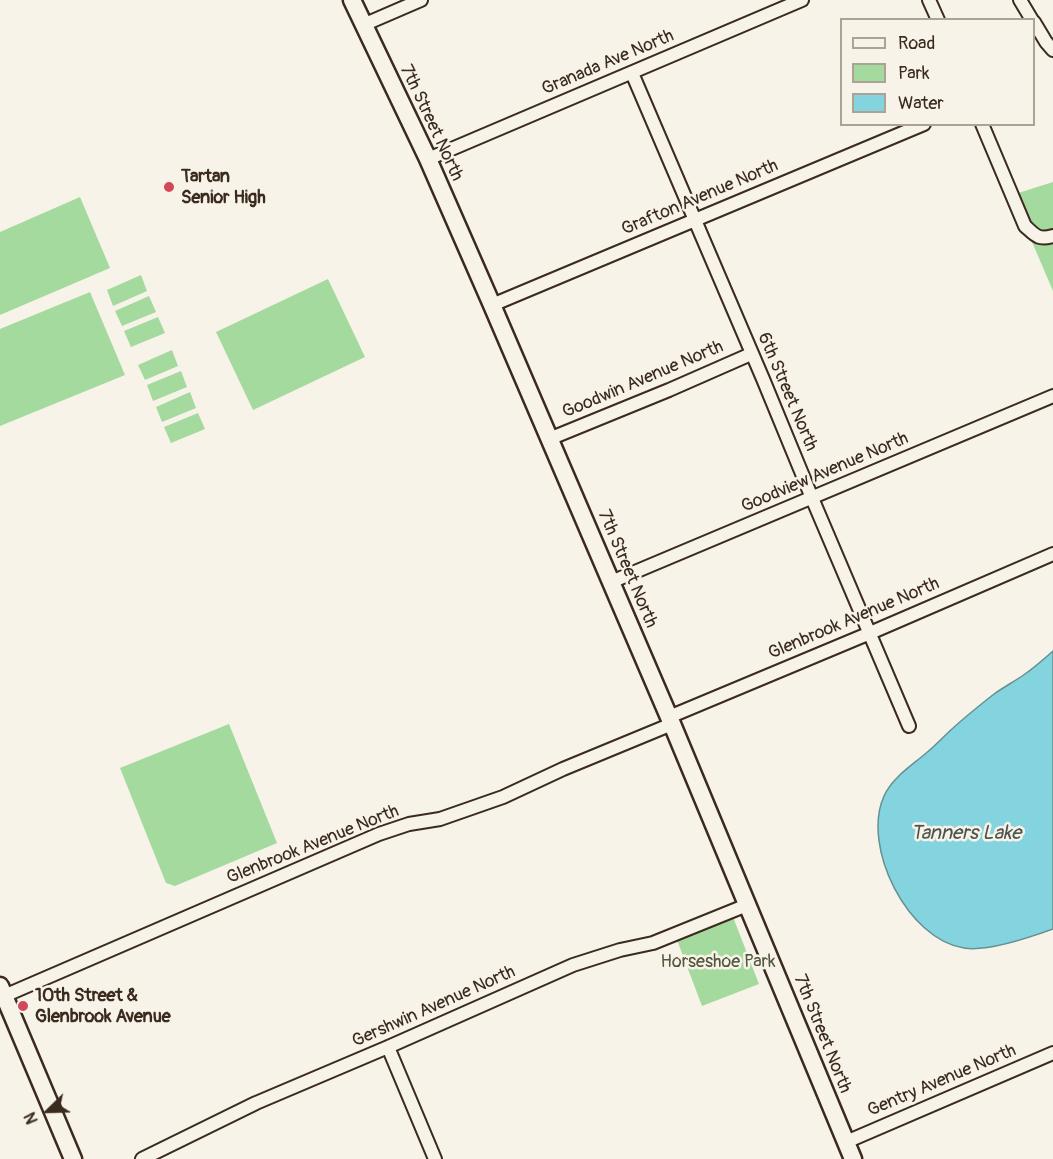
<!DOCTYPE html>
<style>
body{margin:0}
#map{position:relative;width:1053px;height:1159px;overflow:hidden;background:#f7f3e8;font-family:Pangolin,sans-serif}
canvas{display:block}
.legend{position:absolute;left:840px;top:18px;width:195px;height:108px;box-sizing:border-box;background:#f7f3e8;border:2px solid #aca397;margin:0;padding:8px 10px;list-style:none;font-size:18px;color:#3b2a1e}
.legend li{display:flex;align-items:center;gap:12px;height:30px}
.legend b{width:30px;border:2px solid #aca397}
.north{position:absolute;left:18px;top:1081px;width:60px;height:60px;-webkit-text-stroke:4px #f7f3e8;paint-order:stroke;rotate:247deg;font-size:16px;font-weight:700;line-height:24px;text-align:center;color:#3b2a1e}
.north::after{content:'';display:block;margin:auto;width:21px;height:27px;background:#3b2a1e;clip-path:polygon(50% 0,100% 100%,50% 72%,0 100%)}
</style>
<div id="map">
<canvas width="1053" height="1159"></canvas>
<ul class="legend">
<li><b style="height:8px;background:#f7f3e8"></b>Road</li>
<li><b style="height:16px;background:#a4da9d"></b>Park</li>
<li><b style="height:16px;background:#83d4de"></b>Water</li>
</ul>
<div class="north">N</div>
</div>
<script>
const c = document.querySelector('canvas').getContext('2d');
c.lineJoin = 'round';
function fillPath(path, color) { c.fillStyle = color; c.fill(path, 'evenodd'); }
function trace(path, color, width, dash) { c.strokeStyle = color; c.lineWidth = width; c.lineCap = dash ? 'butt' : 'round'; c.setLineDash(dash || []); c.stroke(path); }
function drawText(font, color, halo, rows, align = 'center') {
  c.font = font + ' Pangolin,sans-serif'; c.lineWidth = 5; c.setLineDash([]); c.textBaseline = 'middle'; c.strokeStyle = halo; c.fillStyle = color; for (const [text, x, y, turn = 0] of rows) {
    c.save(); c.translate(x, y); c.rotate((+turn || 0) * Math.PI / 180); c.textAlign = isNaN(turn) ? turn : align; if (halo) c.strokeText(text, 0, 0); c.fillText(text, 0, 0); c.restore();
  }
}
const green = new Path2D(`
 M 1053,182 L 1053,291 L 1012,195 Z
 M 80,197 L 110,268 L 0,315 L 0,232 Z
 M 141,275 L 147,291 L 113,306 L 107,290 Z
 M 328,279 L 365,357 L 253,410 L 216,332 Z
 M 90,292 L 125,375 L 0,426 L 0,329 Z
 M 149,296 L 156,312 L 122,326 L 115,311 Z
 M 158,317 L 165,333 L 131,347 L 124,331 Z
 M 172,350 L 178,366 L 145,380 L 138,365 Z
 M 181,371 L 187,387 L 153,401 L 147,385 Z
 M 190,392 L 196,408 L 162,422 L 156,407 Z
 M 198,413 L 205,429 L 171,443 L 164,427 Z
 M 229,724 L 277,843 L 175,886 L 166,883 L 120,768 Z
 M 733,917 L 759,984 L 702,1006 L 677,940 Z`);
const water = new Path2D(`
 M 1053,651 L 1053,929 C 1031,937 986,952 964,948 C 908,940 861,847 884,796 C 892,778 911,766 925,754 C 935,746 943,737 952,729 C 965,717 980,705 994,694 C 1004,687 1015,681 1025,674 C 1035,667 1044,659 1053,651 Z`);
const street = new Path2D(`
 M 929,0 L 938,20
 M 1020,0 L 1032,20
 M 1034,22 L 1046,42 L 1053,50
 M 363,25 L 421,0
 M 632,73 L 763,379 L 812,498 L 909,726
 M 982,124 L 1025,226 C 1036,236 1038,240 1053,236
 M 428,159 L 802,0
 M 492,305 L 924,124
 M 549,439 L 669,390 L 751,354
 M 611,582 L 1053,396
 M 669,717 L 870,633 L 1053,554
 M 4,996 L 379,834 L 409,824 L 440,819 L 503,797 L 563,769 L 672,724
 M 388,1047 L 435,1159
 M 846,1142 L 1053,1053
 M 142,1159 L 256,1103 L 388,1047 L 573,965 L 620,950 L 653,943 L 747,905`);
const secondary = new Path2D(`
 M 352,0 L 428,159 L 492,305 L 672,724 L 853,1159
 M 0,986 L 73,1159`);
const markers = [
 [169,187,6,"#d1495b"],
 [23,1006,6,"#d1495b"]
];
const streetNames = [
 ["Granada Ave North",608,63,-23],
 ["7th Street North",431,123,65],
 ["Grafton Avenue North",700,198,-23],
 ["Goodwin Avenue North",643,380,-23],
 ["6th Street North",787,392,67],
 ["Goodview Avenue North",825,473,-23],
 ["7th Street North",627,569,67],
 ["Glenbrook Avenue North",854,619,-23],
 ["Glenbrook Avenue North",313,845,-22],
 ["Gershwin Avenue North",434,1007,-24],
 ["7th Street North",822,1034,68],
 ["Gentry Avenue North",942,1081,-23]
];
const poiNames = [
 ["Tartan",181,177],
 ["Senior High",181,198],
 ["10th Street &",35,996],
 ["Glenbrook Avenue",35,1017]
];
const parkNames = [
 ["Horseshoe Park",718,962]
];
const waterNames = [
 ["Tanners Lake",966,834]
];
fillPath(green, '#a4da9d');
fillPath(water, '#83d4de');
trace(water, '#669091', 1.5);
trace(street, '#3b2a1e', 16);
trace(secondary, '#3b2a1e', 21);
trace(street, '#f7f3e8', 12);
trace(secondary, '#f7f3e8', 16);
for (const [x, y, r, color] of markers) { const dot = new Path2D(); dot.arc(x, y, r, 0, 2 * Math.PI); c.fillStyle = color; c.fill(dot); trace(dot, '#f7f3e8', 2); }
drawText('18px', '#3b2a1e', '#f7f3e8', streetNames);
drawText('bold 18px', '#3b2a1e', '#f7f3e8', poiNames, 'left');
drawText('18px', '#55563e', '#f7f3e8', parkNames);
drawText('italic 20px', '#4d544e', '#f7f3e8', waterNames);
</script>
